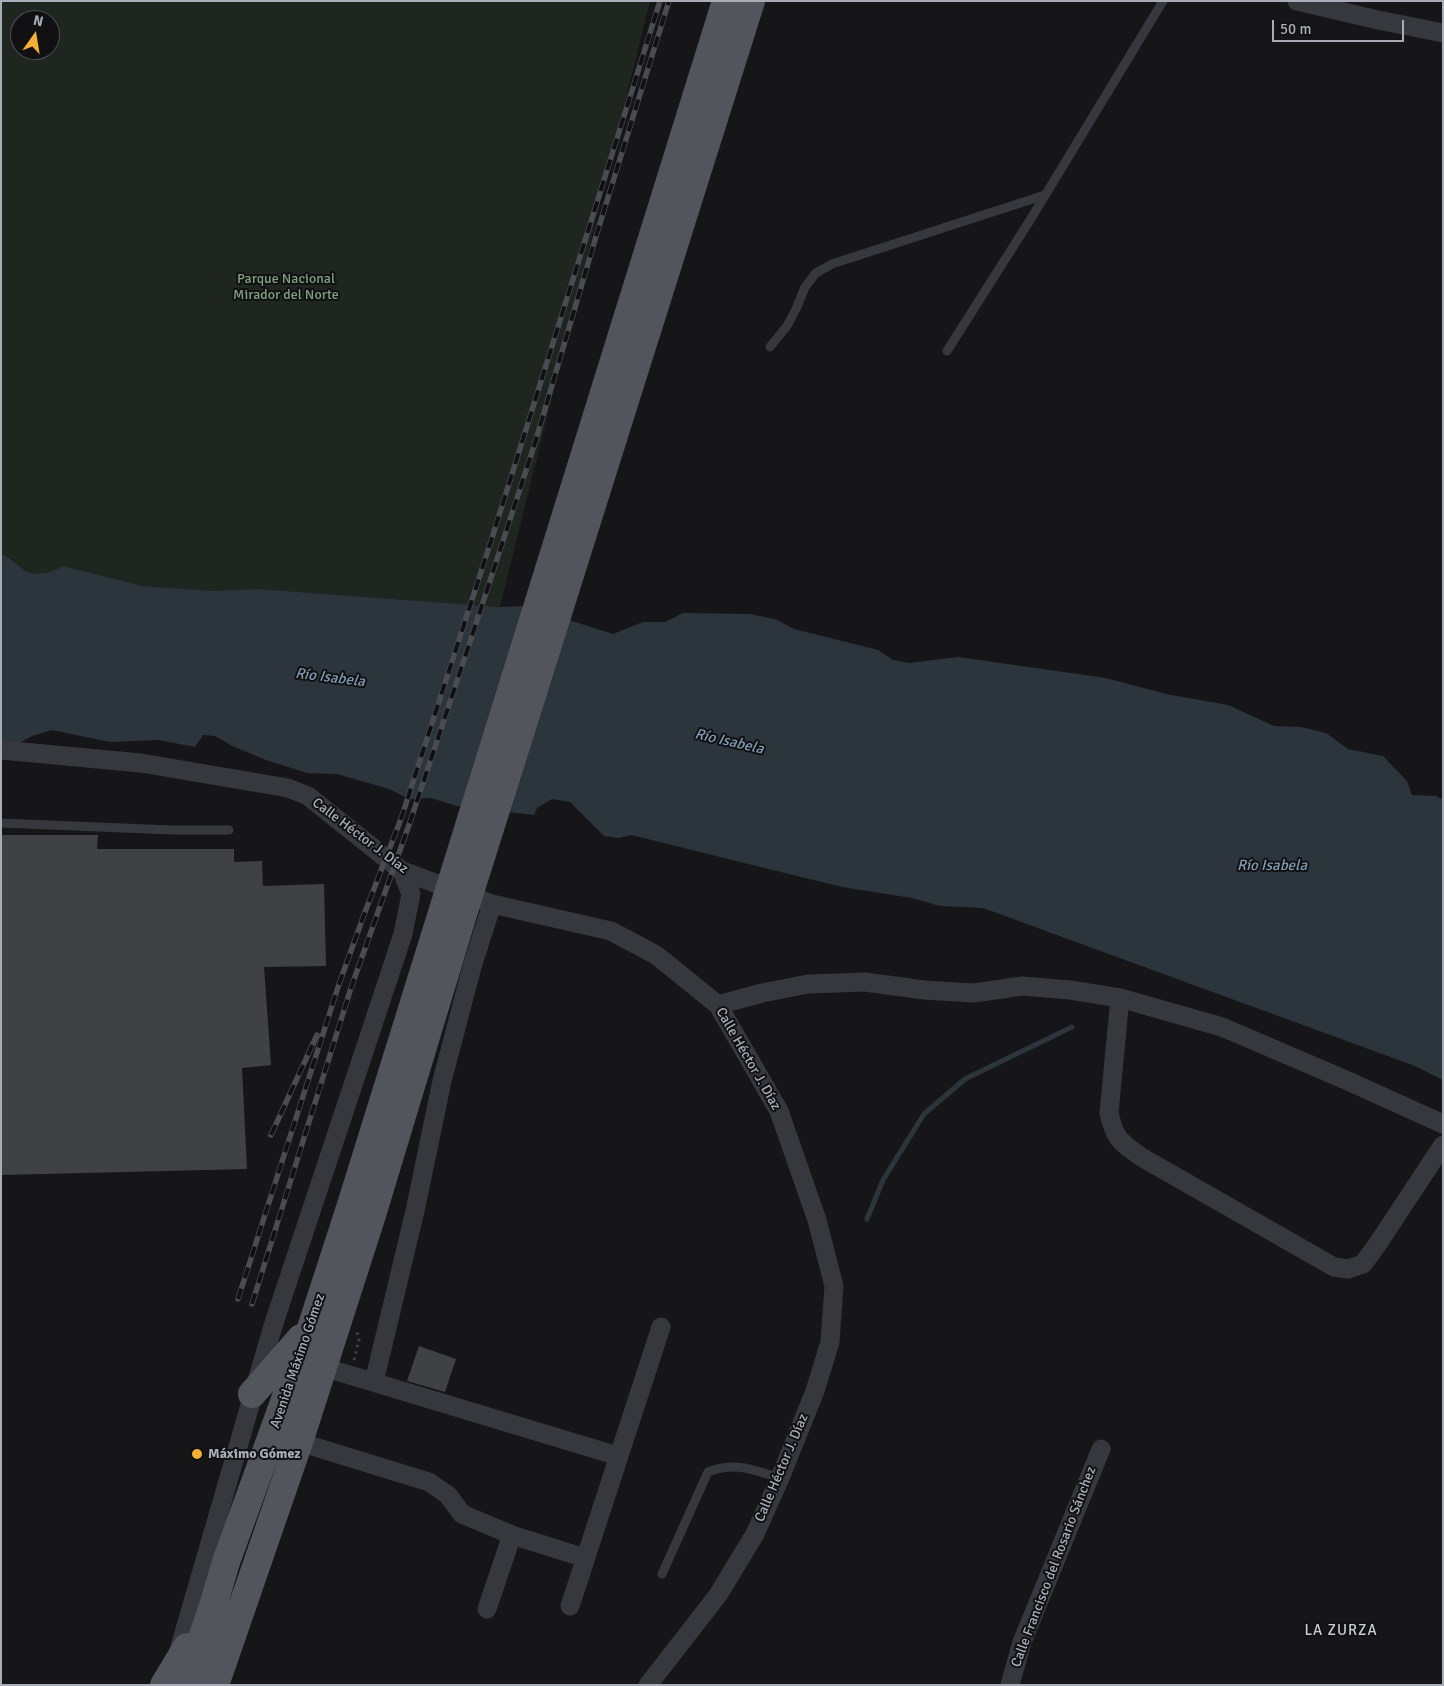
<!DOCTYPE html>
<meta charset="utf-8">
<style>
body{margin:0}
#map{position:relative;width:1444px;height:1686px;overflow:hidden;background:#161618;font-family:Signika,sans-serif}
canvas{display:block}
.frame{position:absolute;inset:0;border:2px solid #a8adb8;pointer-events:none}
.north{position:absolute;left:10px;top:10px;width:50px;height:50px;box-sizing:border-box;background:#111113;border:1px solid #4d4f55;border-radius:50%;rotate:13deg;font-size:14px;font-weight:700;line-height:20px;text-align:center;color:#a8adb8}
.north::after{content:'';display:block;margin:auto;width:18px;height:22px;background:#f2b134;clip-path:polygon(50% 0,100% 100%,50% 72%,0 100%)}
.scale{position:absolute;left:1272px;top:20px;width:132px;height:22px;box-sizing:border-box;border:2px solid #a8adb8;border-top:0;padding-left:6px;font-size:15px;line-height:18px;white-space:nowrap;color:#a8adb8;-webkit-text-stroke:4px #111113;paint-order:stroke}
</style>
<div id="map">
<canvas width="1444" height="1686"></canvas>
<div class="frame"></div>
<div class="north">N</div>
<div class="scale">50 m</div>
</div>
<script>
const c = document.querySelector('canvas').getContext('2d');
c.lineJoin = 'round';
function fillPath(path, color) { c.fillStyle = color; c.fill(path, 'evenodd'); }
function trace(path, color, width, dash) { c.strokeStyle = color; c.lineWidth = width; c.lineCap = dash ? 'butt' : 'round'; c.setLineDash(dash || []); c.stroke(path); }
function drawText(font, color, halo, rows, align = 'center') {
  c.font = font + ' Signika,sans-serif'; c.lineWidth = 4; c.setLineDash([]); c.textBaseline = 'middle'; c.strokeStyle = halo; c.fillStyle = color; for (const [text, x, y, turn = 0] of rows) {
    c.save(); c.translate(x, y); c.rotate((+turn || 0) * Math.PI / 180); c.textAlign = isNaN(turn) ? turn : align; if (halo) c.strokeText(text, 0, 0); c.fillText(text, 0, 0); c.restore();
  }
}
const green = new Path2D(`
 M 1,1 L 650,1 L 500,607 L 259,589 L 213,591 L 143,586 L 63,566 L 50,572 L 36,574 L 27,572 L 6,556 L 1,554 ZM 20,20 L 50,20 L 50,50 L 20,50 Z`);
const water = new Path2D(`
 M 1,554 L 6,556 L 27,572 L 36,574 L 50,572 L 63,566 L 143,586 L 213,591 L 259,589 L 500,607 L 524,606 L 613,634 L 643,622 L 665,622 L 683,613 L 749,614 L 775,619 L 794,629 L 878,650 L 893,660 L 909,663 L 958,657 L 1106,678 L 1166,694 L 1228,705 L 1274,726 L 1301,727 L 1326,733 L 1348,749 L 1383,756 L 1407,781 L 1412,795 L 1436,796 L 1443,800 L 1443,1080 L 1415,1066 L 983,908 L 940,906 L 912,898 L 842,887 L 631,835 L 619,838 L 604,836 L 570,802 L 552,799 L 537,808 L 534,815 L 457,806 L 431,798 L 410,799 L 389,789 L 337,774 L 307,773 L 266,760 L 232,746 L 215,736 L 203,735 L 195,747 L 159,740 L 110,742 L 52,730 L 32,736 L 12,747 L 1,744 Z`);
const stream = new Path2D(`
 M 867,1219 L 883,1180 L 924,1114 L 965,1079 L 1072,1027`);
const building = new Path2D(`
 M 1,835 L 98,835 L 97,849 L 234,849 L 234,862 L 262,861 L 263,886 L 324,884 L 326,966 L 264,967 L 271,1065 L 242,1068 L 247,1169 L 1,1175 Z
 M 419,1346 L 456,1359 L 445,1392 L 407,1381 Z`);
const path = new Path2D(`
 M 354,1360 L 359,1340 L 357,1332`);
const lane = new Path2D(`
 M 770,347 L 787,326 L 797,307 L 805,287 L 816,273 L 832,264 L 1045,195
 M 947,351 L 1032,217 L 1163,1
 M 1,823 L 172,830 L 229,830
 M 662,1574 L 708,1472 C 735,1461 753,1470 780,1478`);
const street = new Path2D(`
 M 1297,1 L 1378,20 L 1443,33
 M 1,750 L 141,763 L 288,788 L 308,796 L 402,871 L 492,904 L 611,931 L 656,955 L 718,1005 L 779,1111 L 817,1220 L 834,1286 L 830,1342 L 815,1391 L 780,1478 L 755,1534 L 718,1595 L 648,1685
 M 1120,998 L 1109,1113 C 1115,1140 1121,1143 1143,1158 L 1334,1267 L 1348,1269 L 1363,1264 L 1377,1245 L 1443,1145
 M 718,1005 L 762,993 L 808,984 L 865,982 L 924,990 L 974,993 L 1022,986 L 1070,990 L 1120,998 L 1222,1027 L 1348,1081 L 1443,1124
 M 323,1367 L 618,1456
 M 374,1382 L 415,1211 L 442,1081 L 472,967 L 492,904
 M 299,1442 L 429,1482 L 448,1495 L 462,1514 L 512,1535 L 585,1558
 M 570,1606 L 661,1327
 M 487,1609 L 512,1535
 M 177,1657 L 273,1326 L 403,934 L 411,894 L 402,871
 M 1010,1685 L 1022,1642 L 1101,1449`);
const primary = new Path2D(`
 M 252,1394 L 301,1338
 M 164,1685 L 187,1647
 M 186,1685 L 213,1606 L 226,1562 L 312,1325 L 350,1208 L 726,1
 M 215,1685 L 299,1442 L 372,1215 L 464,911 L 751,1`);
const rail = new Path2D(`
 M 271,1135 L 317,1035
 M 238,1299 L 339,984 L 365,912 L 401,819 L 492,538 L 660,1
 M 252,1304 L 351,988 L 410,822 L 469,645 L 535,443 L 597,233 L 669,1`);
const markers = [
 [197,1454,6,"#f2b134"]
];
const parkNames = [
 ["Parque Nacional",286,279],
 ["Mirador del Norte",286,295]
];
const streetNames = [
 ["Calle Héctor J. Díaz",360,836,37],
 ["Calle Héctor J. Díaz",748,1059,60],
 ["Avenida Máximo Gómez",298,1361,-71],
 ["Calle Héctor J. Díaz",782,1468,-67],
 ["Calle Francisco del Rosario Sánchez",1054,1567,-69]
];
const poiNames = [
 ["Máximo Gómez",208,1454]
];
const waterNames = [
 ["Río Isabela",330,678,7],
 ["Río Isabela",729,742,13],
 ["Río Isabela",1272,866]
];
const neighbourhoodNames = [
 ["LA ZURZA",1341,1631]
];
fillPath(green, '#1e261f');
fillPath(water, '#2c353c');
trace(stream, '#2c353c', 5);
fillPath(building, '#404145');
trace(path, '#3d3f44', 3, [2.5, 4]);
trace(lane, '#37383d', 9);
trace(street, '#37383d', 19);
trace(primary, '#53555c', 28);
trace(rail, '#4a4c52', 5.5);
trace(rail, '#111113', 4, [11]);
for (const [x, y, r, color] of markers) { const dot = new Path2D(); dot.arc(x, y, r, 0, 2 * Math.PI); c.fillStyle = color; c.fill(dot); trace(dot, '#111113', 2); }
drawText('14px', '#7fa381', '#111113', parkNames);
drawText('14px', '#a8adb8', '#111113', streetNames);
drawText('bold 14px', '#a8adb8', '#111113', poiNames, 'left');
drawText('italic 15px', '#7f9bb3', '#111113', waterNames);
c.letterSpacing = '1px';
drawText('15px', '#c9ccd4', '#111113', neighbourhoodNames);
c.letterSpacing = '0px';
</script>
